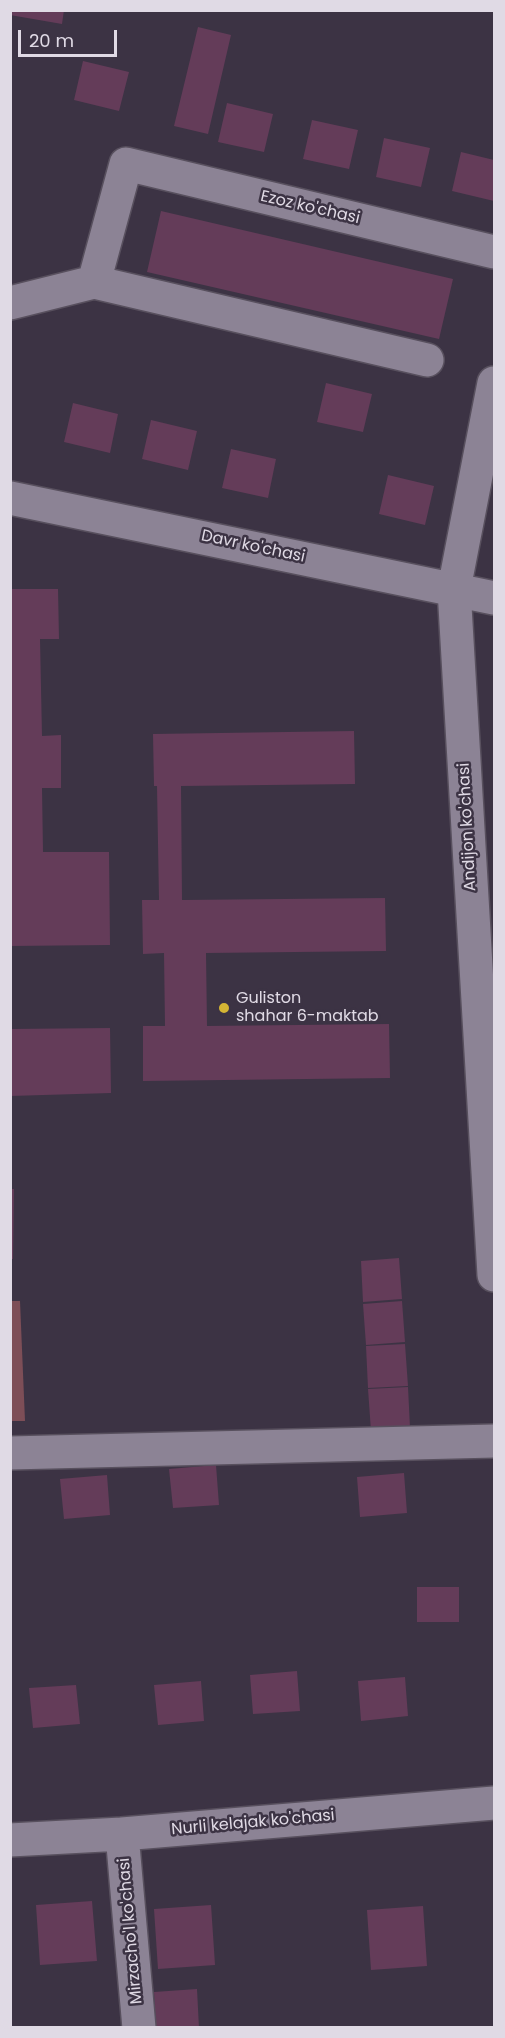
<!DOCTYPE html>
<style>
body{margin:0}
#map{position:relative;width:505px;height:2038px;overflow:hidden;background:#3c3344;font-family:Poppins,sans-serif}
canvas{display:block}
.frame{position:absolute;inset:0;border:12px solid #e0dae5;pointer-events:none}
.scale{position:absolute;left:18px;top:30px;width:99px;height:27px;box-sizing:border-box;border:3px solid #e0dae5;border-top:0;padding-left:8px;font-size:18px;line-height:21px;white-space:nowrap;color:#e0dae5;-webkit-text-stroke:4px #3c3344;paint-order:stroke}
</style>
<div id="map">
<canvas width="505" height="2038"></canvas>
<div class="frame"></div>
<div class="scale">20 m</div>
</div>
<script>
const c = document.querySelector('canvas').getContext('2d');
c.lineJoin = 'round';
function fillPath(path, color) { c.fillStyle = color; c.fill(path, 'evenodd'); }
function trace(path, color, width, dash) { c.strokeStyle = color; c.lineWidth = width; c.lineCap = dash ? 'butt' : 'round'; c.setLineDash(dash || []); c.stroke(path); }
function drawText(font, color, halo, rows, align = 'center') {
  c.font = font + ' Poppins,sans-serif'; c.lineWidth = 5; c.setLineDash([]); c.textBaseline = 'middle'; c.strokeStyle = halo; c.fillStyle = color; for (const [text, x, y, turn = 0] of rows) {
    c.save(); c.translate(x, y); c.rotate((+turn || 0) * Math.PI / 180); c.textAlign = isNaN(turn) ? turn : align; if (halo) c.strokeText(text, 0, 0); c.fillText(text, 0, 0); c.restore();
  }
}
const green = new Path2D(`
 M 10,1301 L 20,1301 L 25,1421 L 11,1421 Z`);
const building = new Path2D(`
 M 10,10 L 64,10 L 62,24 L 10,15 Z
 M 198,27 L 231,35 L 208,134 L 174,126 Z
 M 83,61 L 129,72 L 119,111 L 74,100 Z
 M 227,103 L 273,114 L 264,152 L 218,142 Z
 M 312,120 L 358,130 L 349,169 L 303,159 Z
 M 384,138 L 430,148 L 421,187 L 376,177 Z
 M 461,152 L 494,160 L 494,201 L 452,191 Z
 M 161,211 L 453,279 L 439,339 L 147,272 Z
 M 326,383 L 372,394 L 363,432 L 317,422 Z
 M 73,403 L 118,414 L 110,453 L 64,442 Z
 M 151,420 L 197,431 L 188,470 L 142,459 Z
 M 231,449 L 276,459 L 268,498 L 222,488 Z
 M 388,475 L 434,486 L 425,525 L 379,514 Z
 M 10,589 L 58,589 L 59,639 L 40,639 L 42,736 L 61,735 L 61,788 L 42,788 L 43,852 L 109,852 L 110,945 L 10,946 Z
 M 354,731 L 355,784 L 181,786 L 182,900 L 385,898 L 386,951 L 206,953 L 207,1026 L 389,1024 L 390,1078 L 143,1081 L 143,1026 L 165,1026 L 164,953 L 143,954 L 142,900 L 159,900 L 157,786 L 154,786 L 153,734 Z
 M 110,1028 L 111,1093 L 10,1096 L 10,1029 Z
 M 10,1189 L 14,1189 L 13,1259 L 10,1259 Z
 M 399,1258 L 402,1299 L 363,1302 L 361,1261 Z
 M 402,1301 L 405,1342 L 366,1345 L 363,1304 Z
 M 405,1344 L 408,1386 L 368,1388 L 366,1346 Z
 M 408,1387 L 410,1428 L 371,1431 L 368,1389 Z
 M 216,1465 L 219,1505 L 173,1508 L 169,1469 Z
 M 404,1473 L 407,1513 L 360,1517 L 357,1477 Z
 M 107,1475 L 110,1515 L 64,1519 L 60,1479 Z
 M 417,1587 L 459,1587 L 459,1622 L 417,1622 Z
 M 297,1671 L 300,1711 L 253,1714 L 250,1675 Z
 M 405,1677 L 408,1716 L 361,1721 L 358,1681 Z
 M 201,1681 L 204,1721 L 158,1725 L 154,1685 Z
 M 76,1685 L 80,1724 L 33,1728 L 29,1688 Z
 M 92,1901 L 97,1961 L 40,1965 L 36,1905 Z
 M 211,1905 L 215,1965 L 158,1969 L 154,1909 Z
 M 423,1906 L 427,1966 L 371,1970 L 367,1910 Z
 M 197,1989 L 199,2028 L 156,2028 L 154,1992 Z`);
const minor = new Path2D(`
 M 94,282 L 427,360
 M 10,303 L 94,282 L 126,164 L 494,252
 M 494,383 L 454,589 L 494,1275
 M 10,498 L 494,598
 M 10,1453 L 494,1441
 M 122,1834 L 139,2028
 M 10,1840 L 122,1834 L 494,1803`);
const markers = [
 [224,1008,6,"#d5b534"]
];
const streetNames = [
 ["Ezoz ko'chasi",310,208,13],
 ["Davr ko'chasi",253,547,12],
 ["Andijon ko'chasi",468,827,-93],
 ["Nurli kelajak ko'chasi",253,1823,-5],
 ["Mirzacho'l ko'chasi",131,1931,-95]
];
const poiNames = [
 ["Guliston",236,999],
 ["shahar 6-maktab",236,1017]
];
fillPath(green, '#7d4e57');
fillPath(building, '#643c59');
trace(minor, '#58505e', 36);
trace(minor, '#8c8395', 33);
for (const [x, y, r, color] of markers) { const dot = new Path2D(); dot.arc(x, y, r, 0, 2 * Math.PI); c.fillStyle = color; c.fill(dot); trace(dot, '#3c3344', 2); }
drawText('16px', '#e0dae5', '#3c3344', streetNames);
drawText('16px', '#e0dae5', '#3c3344', poiNames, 'left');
</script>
